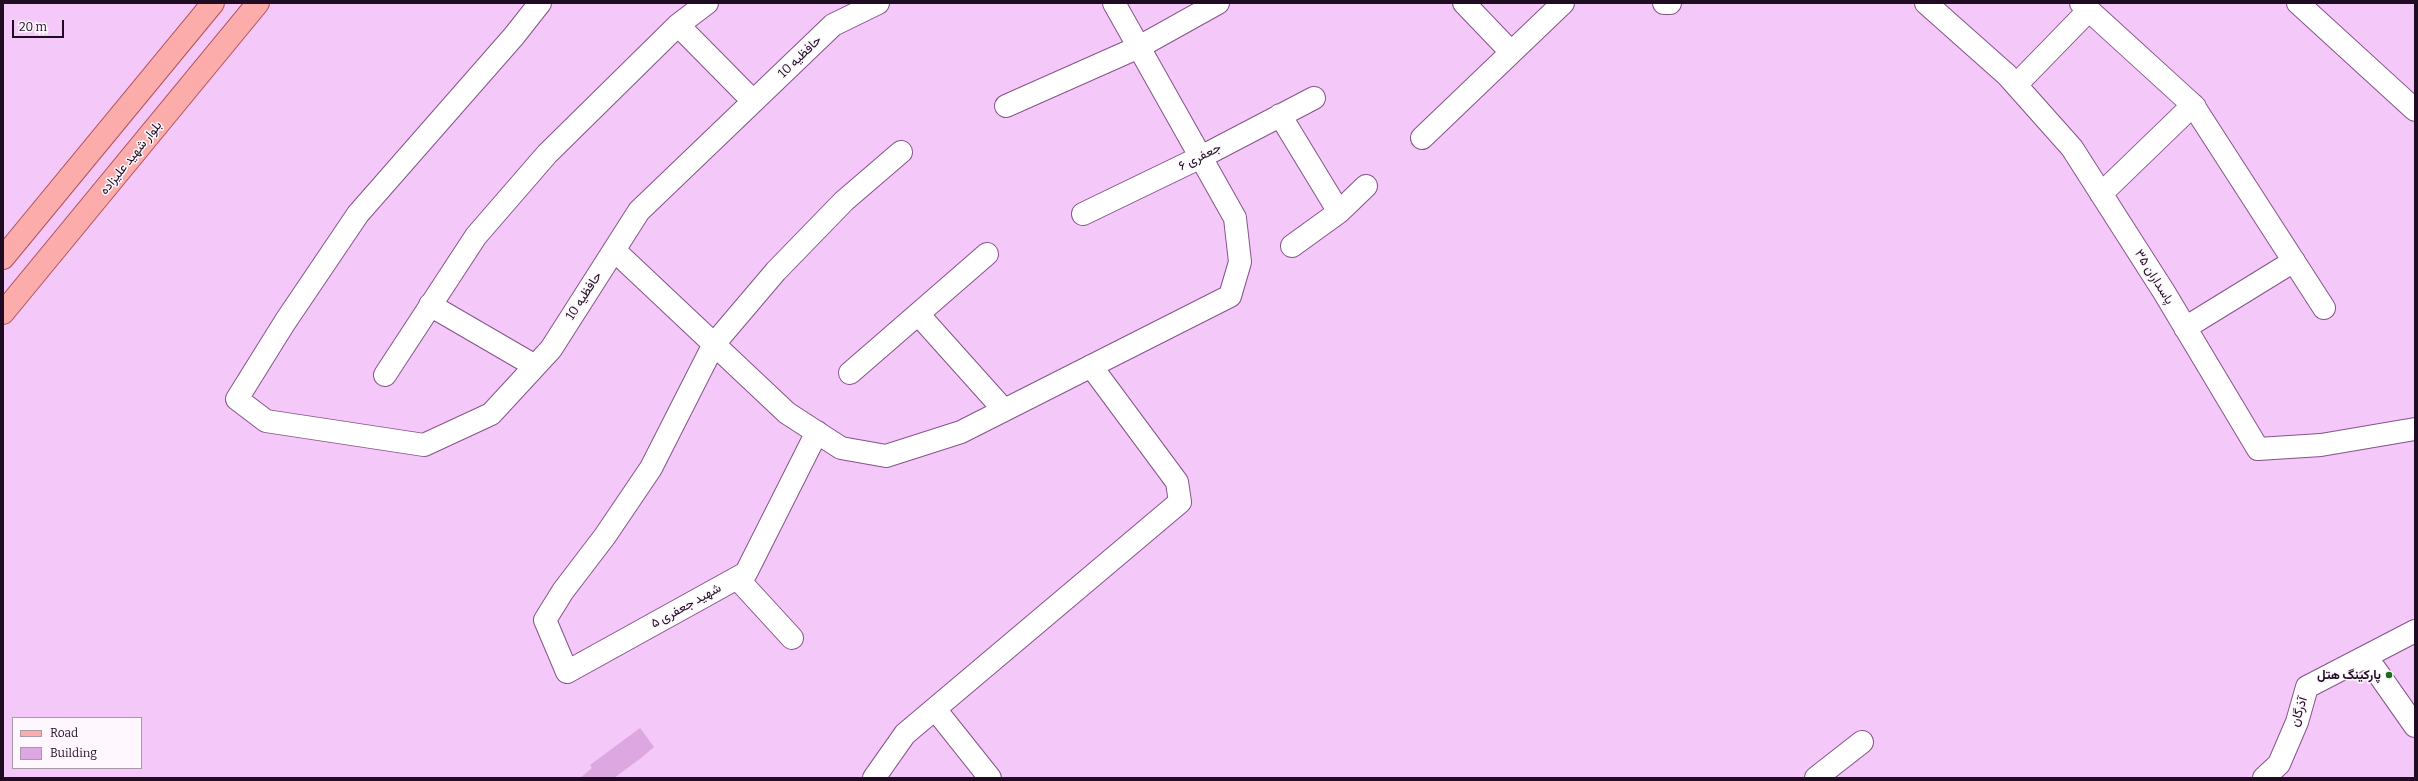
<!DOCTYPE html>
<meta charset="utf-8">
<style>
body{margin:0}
#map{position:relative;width:2418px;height:781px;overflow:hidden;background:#f4c8f8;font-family:Bitter,serif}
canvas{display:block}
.frame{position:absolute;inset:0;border:4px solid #200c22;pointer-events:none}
.legend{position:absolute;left:12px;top:717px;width:130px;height:52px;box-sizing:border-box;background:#fef8fe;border:1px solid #a59aa6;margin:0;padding:5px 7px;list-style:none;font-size:12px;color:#200c22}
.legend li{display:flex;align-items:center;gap:8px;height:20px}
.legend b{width:20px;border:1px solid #a59aa6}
.scale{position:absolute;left:12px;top:20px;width:52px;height:18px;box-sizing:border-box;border:2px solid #200c22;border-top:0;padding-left:5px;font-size:12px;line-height:14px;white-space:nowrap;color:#200c22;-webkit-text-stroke:3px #fef8fe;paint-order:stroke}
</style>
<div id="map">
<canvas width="2418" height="781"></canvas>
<div class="frame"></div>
<ul class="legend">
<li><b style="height:5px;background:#fcadab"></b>Road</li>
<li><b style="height:11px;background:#dda7e2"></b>Building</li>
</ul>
<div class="scale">20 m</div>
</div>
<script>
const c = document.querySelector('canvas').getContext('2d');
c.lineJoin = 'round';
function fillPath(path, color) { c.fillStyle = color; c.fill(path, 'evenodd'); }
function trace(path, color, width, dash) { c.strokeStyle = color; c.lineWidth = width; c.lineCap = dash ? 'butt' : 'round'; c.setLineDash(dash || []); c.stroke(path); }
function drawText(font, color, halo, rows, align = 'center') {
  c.font = font + ' Bitter,Vazirmatn,serif'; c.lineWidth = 3; c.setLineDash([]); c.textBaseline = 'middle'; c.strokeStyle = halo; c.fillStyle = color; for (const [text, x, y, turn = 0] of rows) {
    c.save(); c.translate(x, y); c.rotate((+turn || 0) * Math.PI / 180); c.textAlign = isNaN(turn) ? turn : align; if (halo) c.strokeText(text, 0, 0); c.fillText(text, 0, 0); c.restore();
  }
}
const building = new Path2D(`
 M 640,728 L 654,747 L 641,758 L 614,778 L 580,778 L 592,768 L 590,765 Z`);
const minor = new Path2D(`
 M 540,3 L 514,36 L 358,214 L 285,322 L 237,399 L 266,421 L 424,445 L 491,414 L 551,349 L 639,211 L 833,25 L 878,3
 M 1464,3 L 1511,52
 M 1664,3 L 1670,3
 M 1926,3 L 2007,75 L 2072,148 L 2164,292 L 2258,449 L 2321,445 L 2415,429
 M 2081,3 L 2195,107
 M 2298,3 L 2415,110
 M 678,25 L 753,101
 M 2016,85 L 2089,10
 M 2193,105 L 2324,308
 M 1006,106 L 1139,47 L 1218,3
 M 1280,115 L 1339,212
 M 1422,138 L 1563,3
 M 2101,194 L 2193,105
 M 1083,214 L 1201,157 L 1314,98
 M 1292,246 L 1339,212 L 1366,186
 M 614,250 L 787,413 L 841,448 L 886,456 L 961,432 L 1230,296 L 1240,262 L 1235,218 L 1114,3
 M 987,254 L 918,314 L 1004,410
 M 430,305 L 535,366
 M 2185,328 L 2294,261
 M 850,373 L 918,314
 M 385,375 L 476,236 L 547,154 L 678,25 L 707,3
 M 817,432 L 746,573 L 567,672 L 545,620 L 563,591 L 605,536 L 651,468 L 714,344 L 776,271 L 844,201 L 901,152
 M 737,578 L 792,638
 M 2375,669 L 2415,726
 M 935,709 L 990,778
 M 874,778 L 905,734 L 1180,502 L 1177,482 L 1091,366
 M 1816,778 L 1862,742
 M 2264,778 L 2279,764 L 2297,722 L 2307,687 L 2415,631`);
const major = new Path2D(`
 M 3,258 L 213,3
 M 3,313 L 258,3`);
const markers = [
 [2389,675,4,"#15701c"]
];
const streetNames = [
 ["حافظیه 10",800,57,-44],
 ["جعفری ۶",1200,157,-27],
 ["بلوار شهید علیزاده",131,158,-51],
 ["پاسداران ۳۵",2154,277,58],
 ["حافظیه 10",584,296,-57],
 ["شهید جعفری ۵",686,606,-29],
 ["آذرگان",2299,712,-72]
];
const poiNames = [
 ["پارکینگ هتل",2381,675]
];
fillPath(building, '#dda7e2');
trace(minor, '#85548a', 24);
trace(major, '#ae5257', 24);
trace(minor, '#fff', 22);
trace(major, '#fcadab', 22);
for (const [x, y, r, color] of markers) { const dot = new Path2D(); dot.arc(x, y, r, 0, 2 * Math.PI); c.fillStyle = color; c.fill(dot); trace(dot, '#fef8fe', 1.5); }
drawText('13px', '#200c22', '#fef8fe', streetNames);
drawText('bold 13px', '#200c22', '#fef8fe', poiNames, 'right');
</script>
